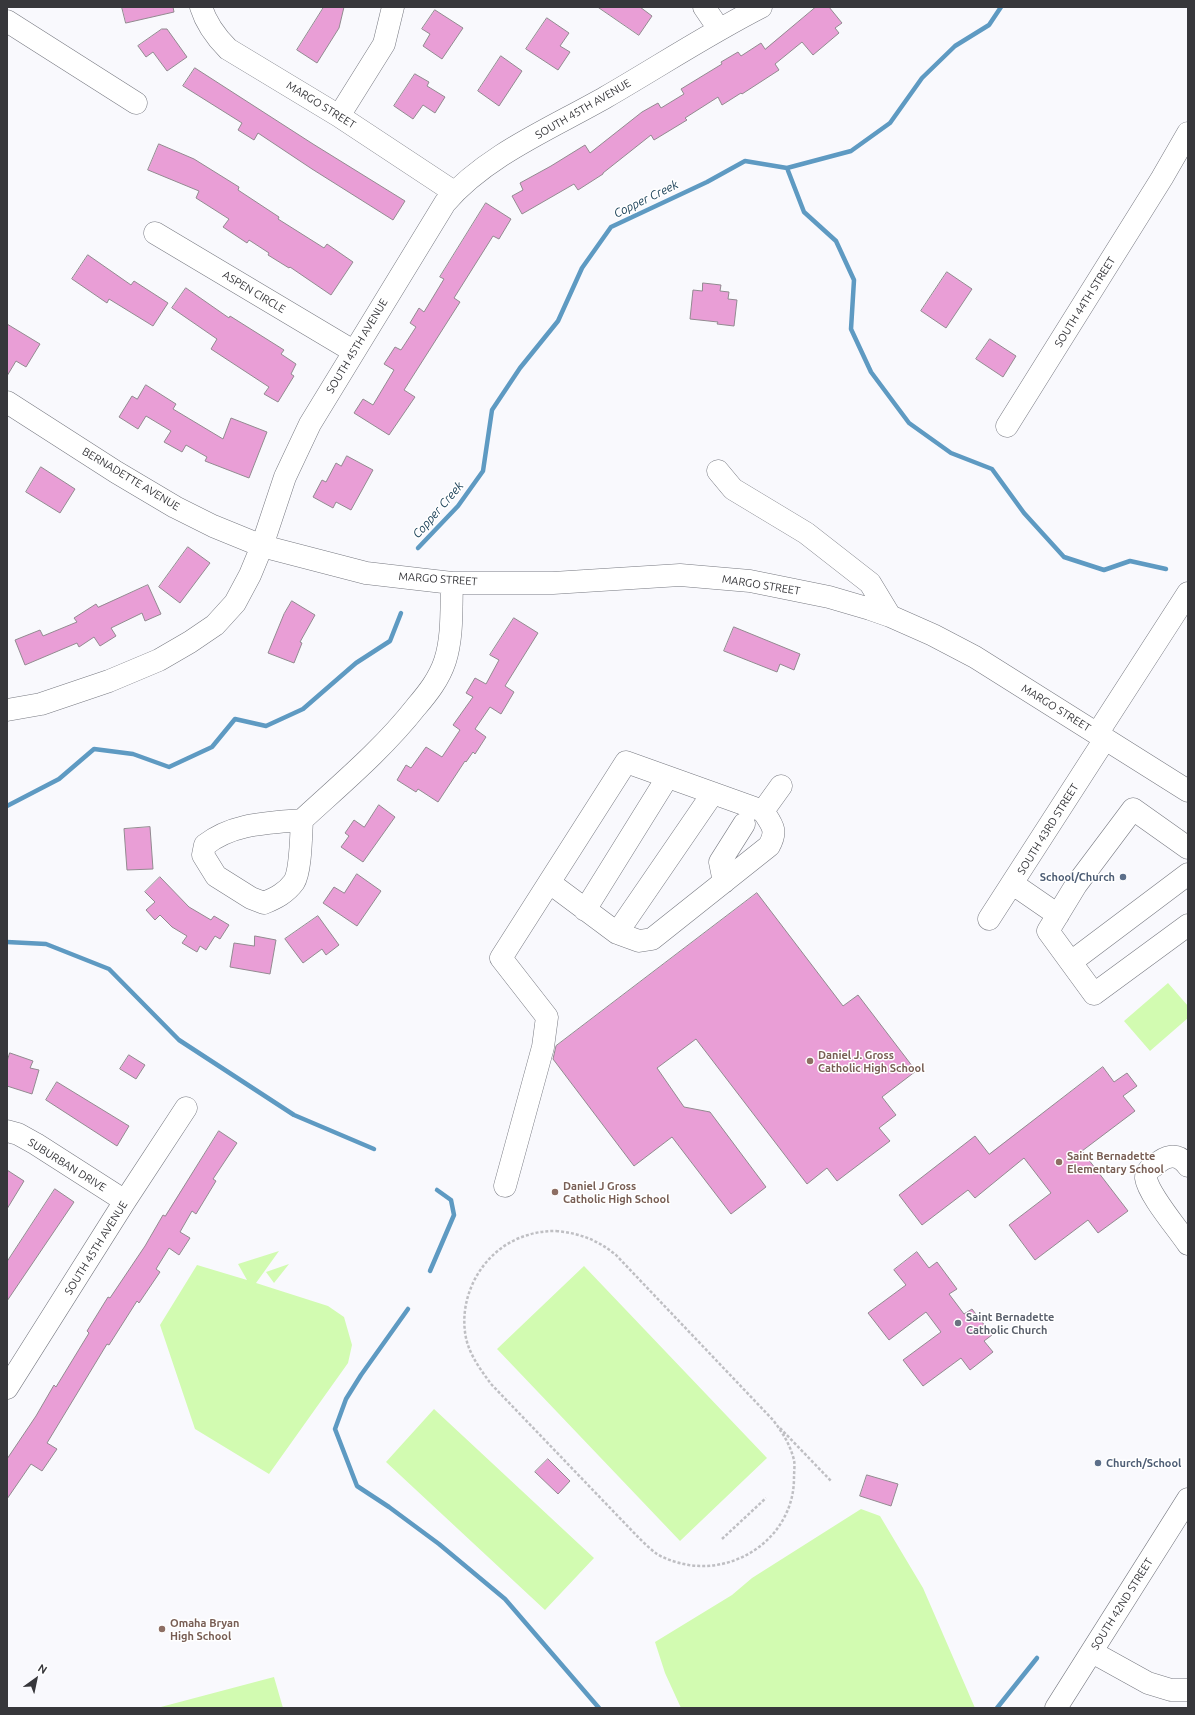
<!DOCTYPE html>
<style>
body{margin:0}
#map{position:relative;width:1195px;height:1715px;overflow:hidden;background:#f9f9fd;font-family:Ubuntu,sans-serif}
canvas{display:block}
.frame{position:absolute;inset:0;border:8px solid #37373b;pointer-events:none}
.north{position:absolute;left:16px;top:1659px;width:40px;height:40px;-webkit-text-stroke:3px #fff;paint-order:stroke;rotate:33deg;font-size:11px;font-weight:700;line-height:16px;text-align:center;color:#37373b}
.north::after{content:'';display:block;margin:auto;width:14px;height:18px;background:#37373b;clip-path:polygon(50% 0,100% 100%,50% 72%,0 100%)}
</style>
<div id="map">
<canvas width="1195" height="1715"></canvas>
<div class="frame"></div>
<div class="north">N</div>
</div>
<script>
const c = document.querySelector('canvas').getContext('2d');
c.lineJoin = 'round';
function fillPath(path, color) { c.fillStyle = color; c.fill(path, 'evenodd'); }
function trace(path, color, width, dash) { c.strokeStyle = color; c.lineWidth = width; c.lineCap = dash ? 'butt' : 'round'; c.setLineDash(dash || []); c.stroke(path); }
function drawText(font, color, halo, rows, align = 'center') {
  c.font = font + ' Ubuntu,sans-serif'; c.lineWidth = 3; c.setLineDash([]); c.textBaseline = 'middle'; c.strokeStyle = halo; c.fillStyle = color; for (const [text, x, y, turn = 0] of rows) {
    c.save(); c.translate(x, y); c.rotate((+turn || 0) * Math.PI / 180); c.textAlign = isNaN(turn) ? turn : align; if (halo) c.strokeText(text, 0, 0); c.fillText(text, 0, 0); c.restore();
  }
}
const green = new Path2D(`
 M 1168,983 L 1188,1006 L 1188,1018 L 1150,1051 L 1124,1021 Z
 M 279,1251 L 256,1283 L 328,1306 L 344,1317 L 352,1345 L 348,1363 L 269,1474 L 195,1429 L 160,1325 L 197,1265 L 247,1280 L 238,1264 Z
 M 289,1264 L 274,1283 L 266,1272 Z
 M 584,1266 L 767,1458 L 680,1541 L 497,1349 Z
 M 434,1409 L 594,1558 L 545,1610 L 386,1462 Z
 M 861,1509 L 880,1516 L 923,1588 L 975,1708 L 681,1708 L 665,1673 L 655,1642 L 732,1595 L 752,1578 Z
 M 274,1677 L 283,1708 L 157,1708 Z`);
const stream = new Path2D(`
 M 787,168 L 804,212 L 836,241 L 854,280 L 851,329 L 871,372 L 909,423 L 951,453 L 992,469 L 1024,513 L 1064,557 L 1104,570 L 1130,561 L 1166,569
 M 418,548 L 458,506 L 483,471 L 492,410 L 520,368 L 558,321 L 582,268 L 611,227 L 707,182 L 745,161 L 787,168 L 851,151 L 890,123 L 922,78 L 955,46 L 989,25 L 1001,7
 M 7,806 L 59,779 L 94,749 L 133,754 L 169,767 L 212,747 L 235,719 L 266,726 L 303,709 L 356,663 L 390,641 L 401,613
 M 7,942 L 46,944 L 109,969 L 179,1040 L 294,1115 L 374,1149
 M 430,1271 L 454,1215 L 451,1200 L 437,1190
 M 408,1309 L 361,1375 L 346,1399 L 335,1429 L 357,1486 L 389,1507 L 439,1544 L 505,1599 L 599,1708
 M 997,1708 L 1037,1658`);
const building = new Path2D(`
 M 122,7 L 173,7 L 174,12 L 126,23 Z
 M 324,7 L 344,7 L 339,28 L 317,63 L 297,50 Z
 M 598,7 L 640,7 L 652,16 L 639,35 Z
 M 816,7 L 829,7 L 842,23 L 835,28 L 839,33 L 813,55 L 802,42 L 775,64 L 779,70 L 742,94 L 741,93 L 722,105 L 718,97 L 685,118 L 687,120 L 654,140 L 651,135 L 603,173 L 603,174 L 578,190 L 574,184 L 522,214 L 512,196 L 523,190 L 520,183 L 551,166 L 585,145 L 590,153 L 642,112 L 658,103 L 661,108 L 684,94 L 681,89 L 722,64 L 721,62 L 738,52 L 741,56 L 761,43 L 765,49 Z
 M 435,10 L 463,28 L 442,59 L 423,46 L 430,34 L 422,29 Z
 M 547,18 L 569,33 L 560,46 L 570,52 L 558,70 L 526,49 Z
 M 162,29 L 167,29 L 187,57 L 167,71 L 153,52 L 146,57 L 138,46 Z
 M 501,56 L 522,71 L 499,106 L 478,91 Z
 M 195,68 L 313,144 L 405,201 L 393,220 L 312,169 L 258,133 L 254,140 L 238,130 L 242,123 L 183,86 Z
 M 415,74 L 429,82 L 427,86 L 445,97 L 435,113 L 423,105 L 413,119 L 394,106 Z
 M 159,144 L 194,159 L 239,187 L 238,190 L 279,217 L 278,219 L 324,248 L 327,244 L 353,262 L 331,295 L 290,267 L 289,268 L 268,255 L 269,253 L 249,240 L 247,243 L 223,227 L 229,219 L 196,198 L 199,191 L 148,170 Z
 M 486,203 L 511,219 L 499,239 L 493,236 L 454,298 L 460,302 L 404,390 L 415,397 L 389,435 L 354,413 L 363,399 L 373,405 L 394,370 L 384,364 L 395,347 L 401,350 L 416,327 L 410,323 L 419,308 L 424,312 L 444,279 L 440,277 Z
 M 88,255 L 131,285 L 134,281 L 168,303 L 153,326 L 109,299 L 107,303 L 72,279 Z
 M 947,272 L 972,289 L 946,328 L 921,311 Z
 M 703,283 L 721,285 L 720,291 L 729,292 L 728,299 L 737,300 L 734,326 L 717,324 L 718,322 L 690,319 L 693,290 L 702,291 Z
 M 186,288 L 229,318 L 230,316 L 284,350 L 281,354 L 296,364 L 291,374 L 294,376 L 278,402 L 264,394 L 269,387 L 211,349 L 217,339 L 172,308 Z
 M 7,324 L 40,344 L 26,367 L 16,361 L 7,376 Z
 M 990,339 L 1016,356 L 1003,377 L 976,359 Z
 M 146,385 L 176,404 L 173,409 L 223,439 L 231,418 L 267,432 L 249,478 L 205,461 L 207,457 L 186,445 L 182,452 L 164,442 L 171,431 L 146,416 L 138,429 L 119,417 L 132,396 L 137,399 Z
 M 347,456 L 373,470 L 351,510 L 336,502 L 333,508 L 313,497 L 322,480 L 326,482 L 336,463 L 341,466 Z
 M 41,467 L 75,489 L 60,513 L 26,492 Z
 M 188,547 L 210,563 L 180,603 L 159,587 Z
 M 148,585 L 161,614 L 145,621 L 142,613 L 111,628 L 116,636 L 100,646 L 94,637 L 79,647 L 77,643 L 25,665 L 15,640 L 40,630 L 43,636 L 77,622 L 74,618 L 96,604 L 98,607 Z
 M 292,601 L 315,615 L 300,642 L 302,643 L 294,663 L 268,653 L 284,614 Z
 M 514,618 L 538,633 L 505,686 L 514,692 L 501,714 L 490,707 L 475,729 L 486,737 L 475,754 L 473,752 L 466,762 L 465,761 L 438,802 L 418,789 L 416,792 L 397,780 L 406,765 L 411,768 L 426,747 L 442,757 L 460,730 L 453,725 L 473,697 L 466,693 L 475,678 L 486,684 L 499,660 L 490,655 Z
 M 734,627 L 800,654 L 794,670 L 780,664 L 777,672 L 724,651 Z
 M 379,805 L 395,817 L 363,862 L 341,847 L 349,836 L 345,833 L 354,820 L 364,827 Z
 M 150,827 L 153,869 L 127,870 L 124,829 Z
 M 357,874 L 381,891 L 357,926 L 323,903 L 334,887 L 344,893 Z
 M 160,877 L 189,907 L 211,920 L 214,916 L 229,925 L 220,939 L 215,936 L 206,950 L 200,946 L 197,952 L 182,943 L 187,936 L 172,927 L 160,915 L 155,920 L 146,910 L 155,902 L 145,892 Z
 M 757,893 L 843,1006 L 858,995 L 916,1071 L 882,1097 L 896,1115 L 879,1128 L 890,1141 L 837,1181 L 827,1168 L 807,1184 L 696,1039 L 657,1068 L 684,1107 L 710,1112 L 766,1187 L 731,1214 L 672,1137 L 634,1166 L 553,1059 L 556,1046 Z
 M 318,916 L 339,945 L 326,955 L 322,949 L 303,963 L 285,939 Z
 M 255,936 L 276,940 L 270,974 L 230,967 L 234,943 L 254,946 Z
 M 10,1053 L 33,1061 L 30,1068 L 39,1070 L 32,1094 L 7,1086 L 7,1062 Z
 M 129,1055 L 145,1065 L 136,1079 L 120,1069 Z
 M 1103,1067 L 1114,1082 L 1127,1073 L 1137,1086 L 1123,1096 L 1135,1111 L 1082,1151 L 1128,1211 L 1098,1233 L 1088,1220 L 1035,1260 L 1009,1225 L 1051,1193 L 1024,1158 L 975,1198 L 968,1190 L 922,1225 L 899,1195 L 975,1136 L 989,1154 Z
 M 57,1082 L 129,1126 L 117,1146 L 46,1100 Z
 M 219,1131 L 237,1143 L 213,1179 L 216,1181 L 196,1214 L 192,1211 L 180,1232 L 190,1238 L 179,1255 L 169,1248 L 156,1269 L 160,1272 L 139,1303 L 137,1301 L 109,1345 L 107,1344 L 47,1443 L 57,1449 L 42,1471 L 31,1464 L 7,1499 L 7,1459 L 36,1416 L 54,1385 L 56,1387 L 89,1333 L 87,1331 L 108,1297 L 110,1298 L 145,1246 L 163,1215 L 165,1216 Z
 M 7,1170 L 24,1181 L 7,1209 Z
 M 55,1189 L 74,1202 L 7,1301 L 7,1262 Z
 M 917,1252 L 929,1268 L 937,1262 L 957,1289 L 949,1294 L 964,1314 L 972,1309 L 992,1335 L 984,1341 L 993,1352 L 970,1370 L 961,1358 L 923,1386 L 903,1360 L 941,1332 L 926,1312 L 889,1340 L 868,1313 L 906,1285 L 894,1270 Z
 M 548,1459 L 570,1481 L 558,1494 L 535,1472 Z
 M 867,1475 L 898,1484 L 891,1506 L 860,1496 Z`);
const path = new Path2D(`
 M 556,1231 C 579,1233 598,1240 616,1255 L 773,1420 C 782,1432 790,1444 794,1460 C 795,1465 794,1472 794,1478 C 794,1533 742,1573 689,1565 C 678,1563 667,1560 657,1554 C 650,1549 643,1542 637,1536 L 491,1384 C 481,1370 470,1356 466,1338 C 457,1294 485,1247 528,1235 C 537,1232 546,1231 556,1231 Z
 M 780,1428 L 832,1482
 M 722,1539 L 766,1498`);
const minor = new Path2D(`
 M 201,7 C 206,23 216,37 228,49 L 339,116 L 454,192
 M 704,7 L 719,29
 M 7,21 L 136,103
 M 339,116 L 384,44 L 393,7
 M 155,233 L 353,351
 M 7,402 L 116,472 L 175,507 L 213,526 L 262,546 L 366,573 L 452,583 L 553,583 L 680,575 L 750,581 L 829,597 L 870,609 L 890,616 L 933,635 L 975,657 L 1188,791
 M 1007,426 L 1162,178 L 1188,133
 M 718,471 L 733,489 L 806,533 L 870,583 L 890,616
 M 7,710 L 41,704 L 109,681 L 159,660 L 190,642 L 215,625 L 235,603 L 250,575 L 262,546 L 285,477 L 310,424 L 445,203 C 486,155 552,128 606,97 C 658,67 708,34 761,7
 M 1097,734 L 1188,593
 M 302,820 C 341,784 383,749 416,707 C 428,693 439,679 445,661 C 453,636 451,608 452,583
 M 302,820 C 301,834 301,871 294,882 C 286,893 276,898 264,903 L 251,898 L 216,876 L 203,855 L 205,845 C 233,823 268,823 302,820 Z
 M 1188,848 L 1133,809 L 1076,885 L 1048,931 L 1094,994 L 1188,925
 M 724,882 L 720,862 L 744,824
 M 550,883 L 617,933 L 639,941 L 652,939 L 769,846 C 778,830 772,825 763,811
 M 1013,884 L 1058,915
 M 585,910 L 667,778
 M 989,919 L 1105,739
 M 617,933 L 713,793
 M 1071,962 L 1188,874
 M 7,1131 L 18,1134 L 36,1144 L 125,1201
 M 1188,1166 C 1177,1151 1165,1156 1154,1166 C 1149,1169 1146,1172 1146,1178 C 1148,1194 1178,1229 1188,1244
 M 505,1186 L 543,1047 L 547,1017 L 501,958 L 626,762 L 763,811 L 781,786
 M 7,1388 L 125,1201 L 186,1108
 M 1092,1652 L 1148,1683 L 1171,1690 L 1188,1690
 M 1056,1708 L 1188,1499`);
const markers = [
 [1123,877,4,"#5c6f8a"],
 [810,1061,4,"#8d6e63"],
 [1059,1162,4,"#8d6e63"],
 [555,1192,4,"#8d6e63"],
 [958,1323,4,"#6b7280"],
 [1098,1463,4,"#5c6f8a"],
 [162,1629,4,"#8d6e63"]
];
const streetNames = [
 ["MARGO STREET",321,105,32],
 ["SOUTH 45TH AVENUE",583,109,-30],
 ["ASPEN CIRCLE",254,292,31],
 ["SOUTH 44TH STREET",1085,302,-58],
 ["SOUTH 45TH AVENUE",357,346,-59],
 ["BERNADETTE AVENUE",131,479,31],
 ["MARGO STREET",438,579,4],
 ["MARGO STREET",761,585,9],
 ["MARGO STREET",1056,708,32],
 ["SOUTH 43RD STREET",1048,829,-58],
 ["SUBURBAN DRIVE",67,1165,32],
 ["SOUTH 45TH AVENUE",96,1248,-58],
 ["SOUTH 42ND STREET",1122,1604,-58]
];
const serviceNames = [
 ["School/Church",1115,877],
 ["Church/School",1106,1463,"left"]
];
const educationNames = [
 ["Daniel J. Gross",818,1055],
 ["Catholic High School",818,1068],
 ["Saint Bernadette",1067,1156],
 ["Elementary School",1067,1169],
 ["Daniel J Gross",563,1186],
 ["Catholic High School",563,1199],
 ["Omaha Bryan",170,1623],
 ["High School",170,1636]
];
const worshipNames = [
 ["Saint Bernadette",966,1317],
 ["Catholic Church",966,1330]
];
const waterNames = [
 ["Copper Creek",646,199,-26],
 ["Copper Creek",438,510,-49]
];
fillPath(green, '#d2fbb1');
trace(stream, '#5e9ac2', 4.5);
fillPath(building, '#e99ed6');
trace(building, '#928a90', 1);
trace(minor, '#777981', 23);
trace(path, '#bfbfc3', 2.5, [3, 2]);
trace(minor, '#fff', 22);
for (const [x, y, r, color] of markers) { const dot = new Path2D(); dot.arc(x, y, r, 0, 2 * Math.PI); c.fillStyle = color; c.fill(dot); trace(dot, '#fff', 1.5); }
drawText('11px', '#37373b', '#fff', streetNames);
drawText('bold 11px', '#4e5e75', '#fff', serviceNames, 'right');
drawText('bold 11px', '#785e54', '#fff', educationNames, 'left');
drawText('bold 11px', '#5b616d', '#fff', worshipNames, 'left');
drawText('italic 12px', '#20455c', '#fff', waterNames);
</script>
